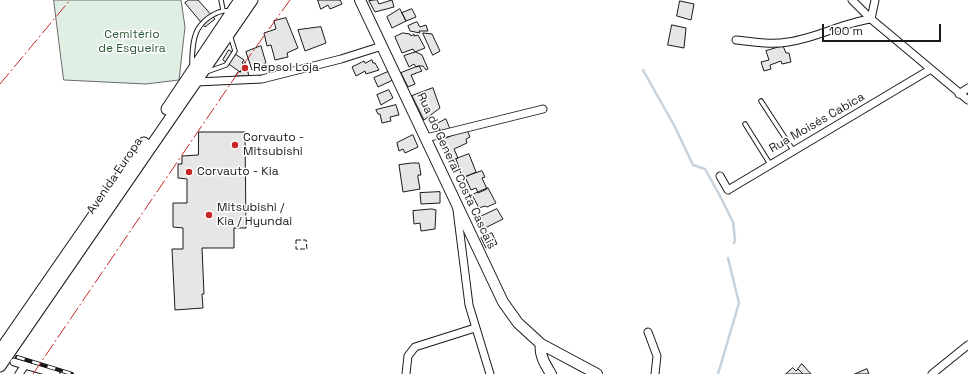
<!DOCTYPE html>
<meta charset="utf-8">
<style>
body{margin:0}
#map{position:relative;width:968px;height:374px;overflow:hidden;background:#fff;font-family:"Space Grotesk",sans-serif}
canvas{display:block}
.scale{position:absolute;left:822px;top:24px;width:119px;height:18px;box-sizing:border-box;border:2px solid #1a1a1a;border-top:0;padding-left:5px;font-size:12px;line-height:14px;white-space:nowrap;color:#1a1a1a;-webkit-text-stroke:3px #fff;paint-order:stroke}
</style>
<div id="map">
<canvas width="968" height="374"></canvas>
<div class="scale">100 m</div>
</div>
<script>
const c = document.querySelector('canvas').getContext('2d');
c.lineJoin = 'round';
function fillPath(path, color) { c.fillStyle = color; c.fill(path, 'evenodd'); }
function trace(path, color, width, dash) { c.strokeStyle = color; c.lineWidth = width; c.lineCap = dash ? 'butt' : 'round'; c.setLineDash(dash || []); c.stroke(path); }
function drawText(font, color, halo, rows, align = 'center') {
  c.font = font + ' "Space Grotesk",sans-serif'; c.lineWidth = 3; c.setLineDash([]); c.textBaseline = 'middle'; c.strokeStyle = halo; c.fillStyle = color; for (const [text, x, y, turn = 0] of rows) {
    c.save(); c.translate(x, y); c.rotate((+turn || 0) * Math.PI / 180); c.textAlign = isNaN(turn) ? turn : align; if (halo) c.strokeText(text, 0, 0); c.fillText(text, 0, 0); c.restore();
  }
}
const green = new Path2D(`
 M 54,0 L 181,0 L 185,27 L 179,80 L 146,84 L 64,80 Z`);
const stream = new Path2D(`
 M 643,70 L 675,127 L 693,165 L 705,169 L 720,196 L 733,222 L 735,240 L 734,243
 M 718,374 L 739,303 L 728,258`);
const building = new Path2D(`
 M 189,0 L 198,0 L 215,19 L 205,27 L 185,3 Z
 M 318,0 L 340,0 L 342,4 L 330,9 L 328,5 L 321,9 Z
 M 377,0 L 379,4 L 392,0 L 394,7 L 375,12 L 369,1 Z
 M 680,1 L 694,4 L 691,20 L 677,16 Z
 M 400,9 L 406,21 L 392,28 L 387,17 Z
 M 412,9 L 416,17 L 406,21 L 402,13 Z
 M 286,18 L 298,48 L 287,53 L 288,57 L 275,60 L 271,45 L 267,46 L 264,33 L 276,29 L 274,21 Z
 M 417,22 L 420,27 L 426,25 L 428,31 L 419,31 L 420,33 L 410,31 L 408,26 Z
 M 672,25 L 686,28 L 684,48 L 668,45 Z
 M 321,27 L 326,43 L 305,51 L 298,30 Z
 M 403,33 L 410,34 L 411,36 L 414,34 L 414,36 L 418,35 L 425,48 L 415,52 L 413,49 L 402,53 L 395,37 Z
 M 423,33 L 432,34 L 440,51 L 433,55 Z
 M 261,46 L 266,63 L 262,65 L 263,67 L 252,70 L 246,52 Z
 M 783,46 L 786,53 L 789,53 L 791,62 L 782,64 L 781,61 L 770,65 L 771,69 L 764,71 L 761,62 L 769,60 L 766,51 Z
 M 229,50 L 244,60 L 242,63 L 245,65 L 240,72 L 223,60 Z
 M 416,52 L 422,55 L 428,69 L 426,70 L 423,66 L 419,66 L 416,67 L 414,64 L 409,67 L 404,56 Z
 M 372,60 L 373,63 L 375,63 L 379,70 L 366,74 L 365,71 L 356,76 L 352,67 L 364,61 L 365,63 Z
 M 245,62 L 249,76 L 235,76 L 239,71 L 240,72 Z
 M 419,66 L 422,71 L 411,75 L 415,84 L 408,87 L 401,73 Z
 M 390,71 L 395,79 L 378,87 L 374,78 Z
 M 433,88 L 440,108 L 424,120 L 412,96 Z
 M 389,90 L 393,98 L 381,105 L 377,95 Z
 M 396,105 L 399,115 L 390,117 L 391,121 L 382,123 L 380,114 L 378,114 L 376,110 Z
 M 446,119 L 450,129 L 441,132 L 437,124 Z
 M 467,130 L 470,137 L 466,139 L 467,143 L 454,149 L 458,158 L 450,161 L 442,140 Z
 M 199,132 L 245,132 L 246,228 L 234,228 L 234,248 L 202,248 L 204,294 L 202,294 L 203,308 L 175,310 L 172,249 L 183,249 L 183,228 L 173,227 L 173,203 L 187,203 L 187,179 L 178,178 L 178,164 L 182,164 L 182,156 L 198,155 Z
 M 413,135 L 418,147 L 405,153 L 403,149 L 399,151 L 397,143 Z
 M 469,154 L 476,172 L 465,177 L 463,174 L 461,174 L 456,159 Z
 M 412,163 L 419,163 L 421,175 L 418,175 L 418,178 L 420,189 L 403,192 L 399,165 Z
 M 482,171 L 485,177 L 482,178 L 487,189 L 478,193 L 476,188 L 471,190 L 465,177 Z
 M 488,188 L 496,203 L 487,207 L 485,206 L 479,208 L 472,195 Z
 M 440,192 L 440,203 L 421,204 L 420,193 Z
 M 432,209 L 436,210 L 435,229 L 421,231 L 420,223 L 414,224 L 413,211 Z
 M 497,209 L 503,219 L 485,228 L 480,217 Z
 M 492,233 L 497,244 L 486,248 L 481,238 Z
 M 802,364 L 811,374 L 803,374 L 798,369 Z
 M 793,368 L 796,371 L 798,369 L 803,374 L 786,374 Z
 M 867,369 L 869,374 L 855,374 Z`);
const service = new Path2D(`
 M 221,0 L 223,10
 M 192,67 C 192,56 192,39 198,29 C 204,19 218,9 230,11
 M 206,72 L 226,65 L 235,51 L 230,35
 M 761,101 L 793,150
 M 745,124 L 770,164`);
const minor = new Path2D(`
 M 852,0 L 871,19
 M 875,0 L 871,19 L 968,100
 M 736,40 C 753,42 771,45 788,42 C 817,38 842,23 871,19
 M 196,82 L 262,79 L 341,59 L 382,46
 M 959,94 L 968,88
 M 426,138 L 543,109
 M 720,176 L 728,190 L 931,69
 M 457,210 L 469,305 L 490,374
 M 648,332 L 657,356 L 655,374
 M 14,362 L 56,374
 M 19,374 L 25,365
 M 406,374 L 408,356 L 415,347 L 475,328
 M 932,374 L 968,345`);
const secondary = new Path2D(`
 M 360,0 L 503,302 L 518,323 L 541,344 L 597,374
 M 541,344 C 539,355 545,364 551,374`);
const primary = new Path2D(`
 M 167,109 L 240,0
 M 0,351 L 144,143
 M 0,366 L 252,0`);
const rail = new Path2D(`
 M 17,357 L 72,374`);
const fence = new Path2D(`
 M 296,240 L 306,240 L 307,249 L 296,249 Z`);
const power = new Path2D(`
 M 0,84 L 70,0
 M 33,374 L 246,61 L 290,0`);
const markers = [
 [245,68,4,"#c62828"],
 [235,145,4,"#c62828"],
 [189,172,4,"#c62828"],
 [209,215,4,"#c62828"]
];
const parkNames = [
 ["Cemitério",132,35],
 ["de Esgueira",132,49]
];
const poiNames = [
 ["Repsol Loja",253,68],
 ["Corvauto -",243,138],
 ["Mitsubishi",243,152],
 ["Corvauto - Kia",197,172],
 ["Mitsubishi /",217,208],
 ["Kia / Hyundai",217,222]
];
const streetNames = [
 ["Rua Moisés Cabica",817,123,-30],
 ["Rua do General Costa Cascais",456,171,65],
 ["Avenida Europa",115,176,-56]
];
fillPath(green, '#e0efe3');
trace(green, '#6a6a6a', 1);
trace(stream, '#c6d2dc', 2.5);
fillPath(building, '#e6e6e6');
trace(building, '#1a1a1a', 1);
trace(service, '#1a1a1a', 5.5);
trace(minor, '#1a1a1a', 9);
trace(secondary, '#1a1a1a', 12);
trace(primary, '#1a1a1a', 13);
trace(service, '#fff', 3.5);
trace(minor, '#fff', 7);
trace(secondary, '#fff', 10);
trace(primary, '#fff', 11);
trace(rail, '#1a1a1a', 4);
trace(rail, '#fff', 2.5, [8]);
trace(fence, '#1a1a1a', 1, [5, 2]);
trace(power, '#c62828', 1, [14, 3, 2, 3]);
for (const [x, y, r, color] of markers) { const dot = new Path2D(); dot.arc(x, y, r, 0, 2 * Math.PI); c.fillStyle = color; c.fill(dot); trace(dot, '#fff', 1.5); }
drawText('12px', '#2b5a34', '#fff', parkNames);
drawText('12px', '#1a1a1a', '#fff', poiNames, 'left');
drawText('12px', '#1a1a1a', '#fff', streetNames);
</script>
